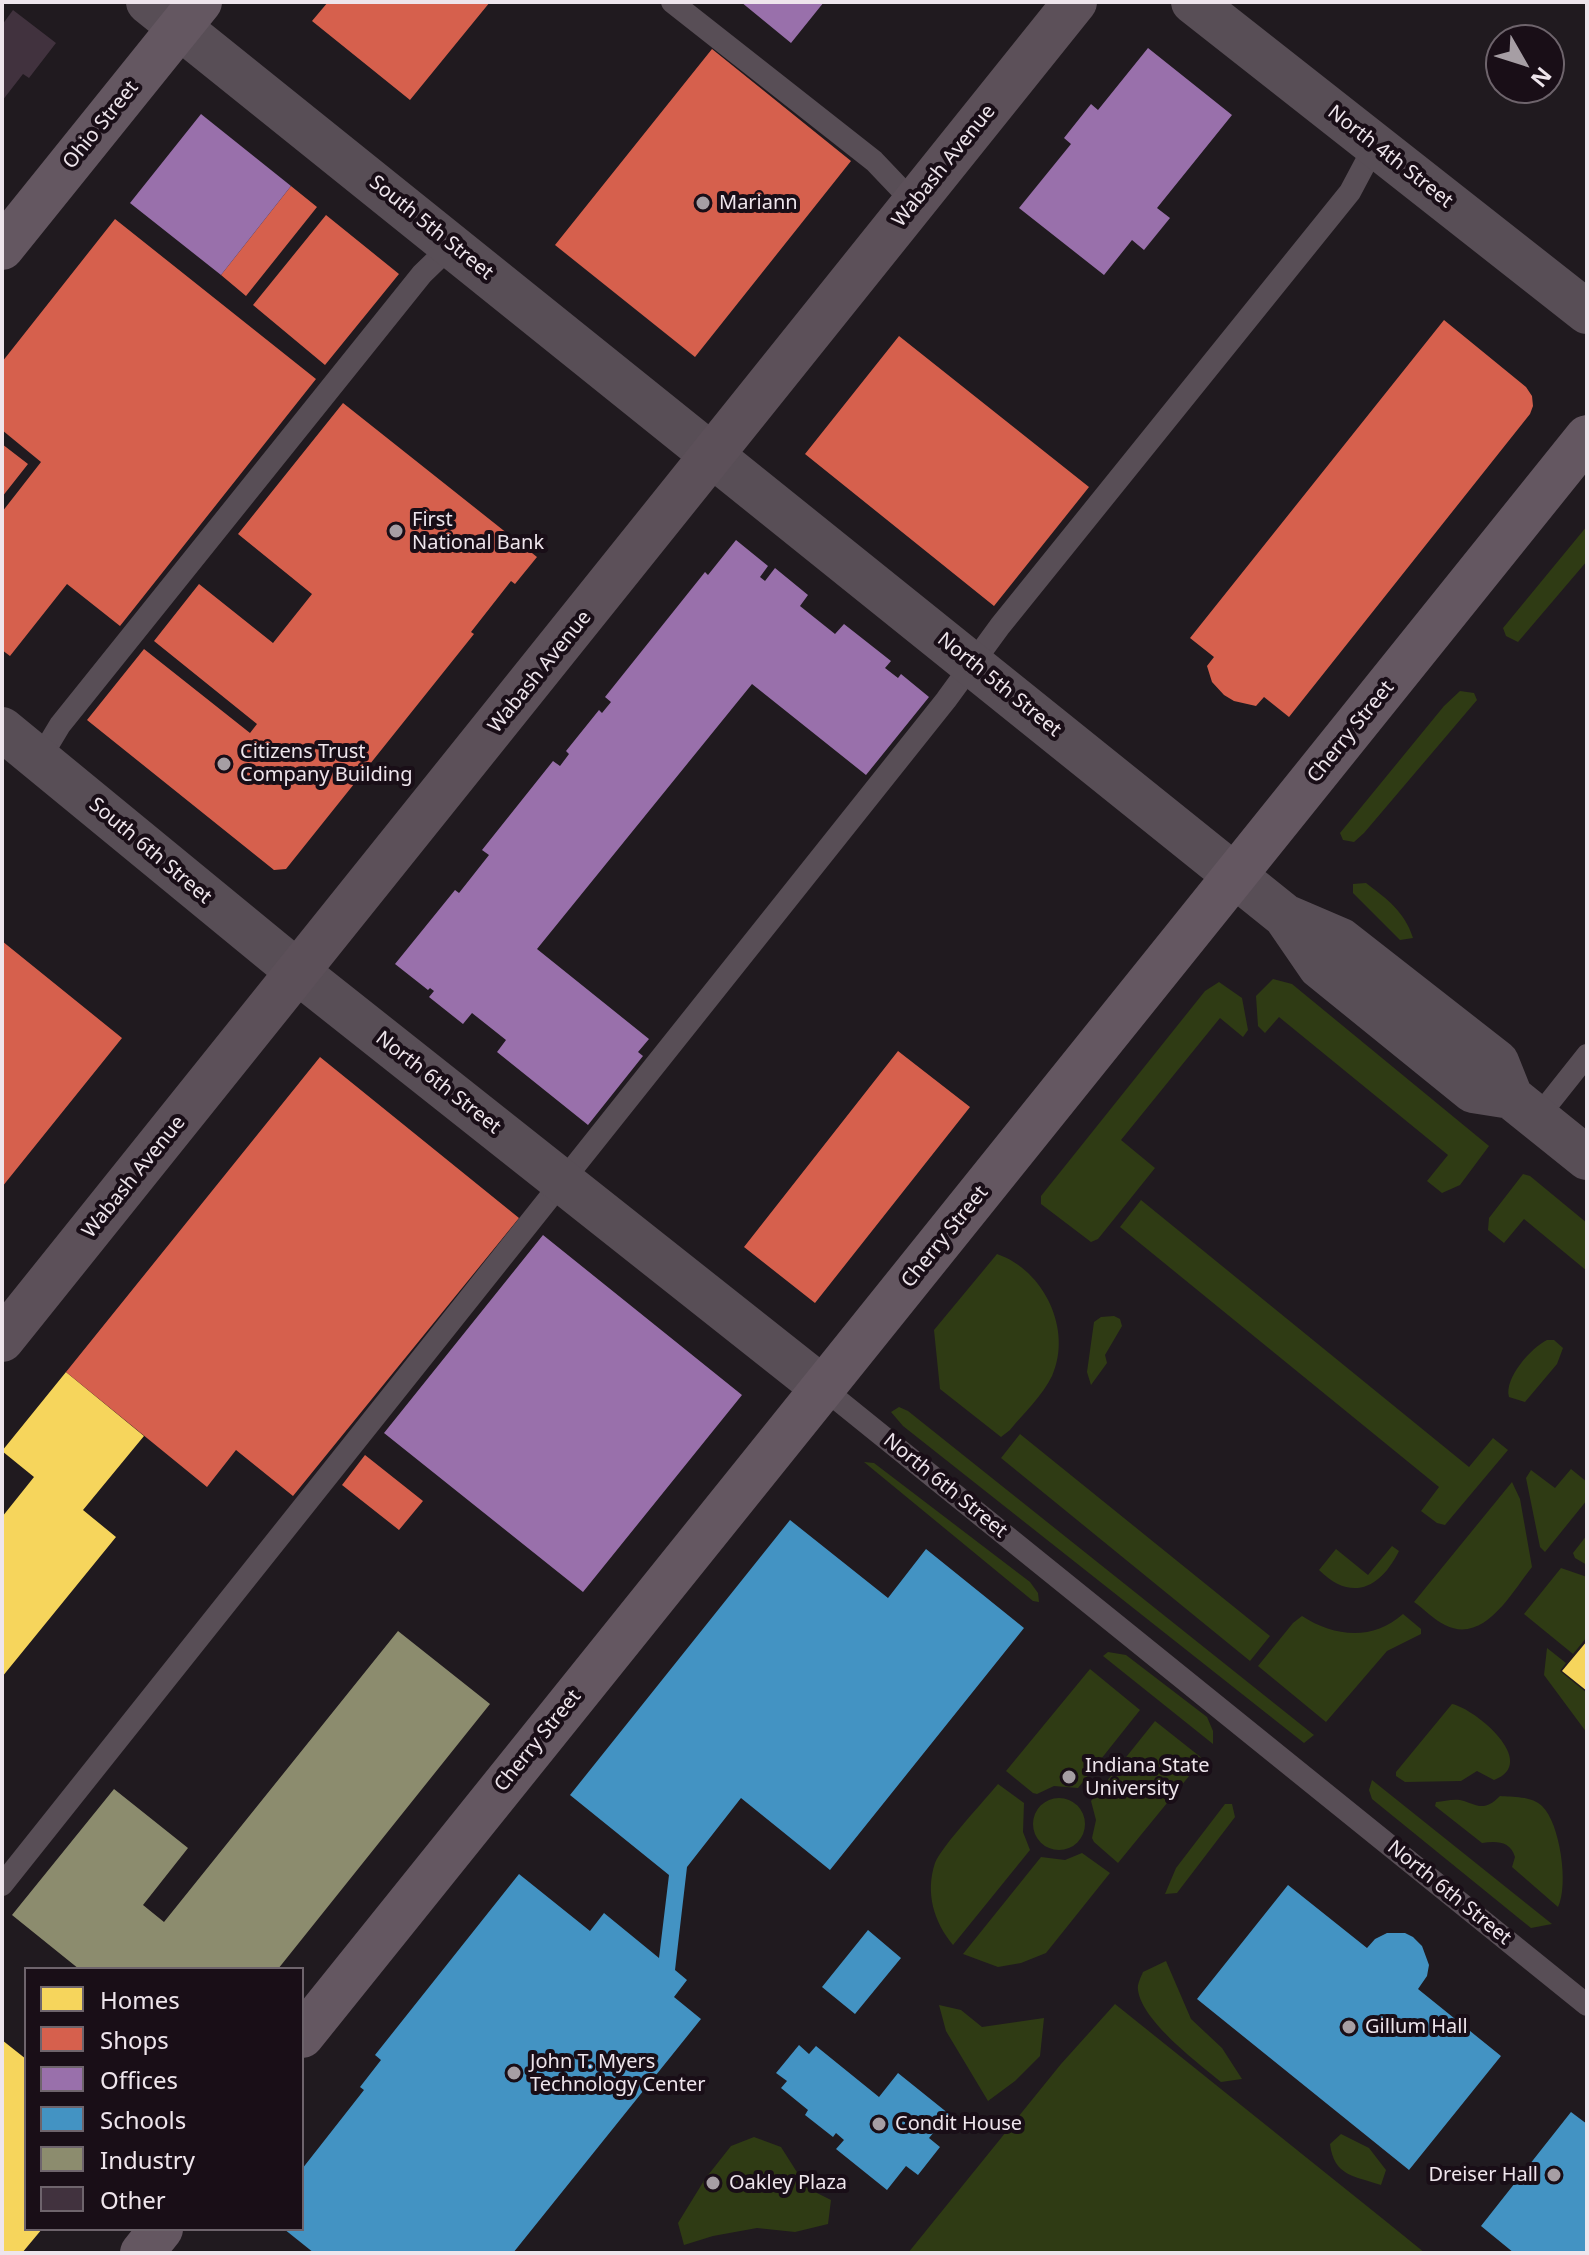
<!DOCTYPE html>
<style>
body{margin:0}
#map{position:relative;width:1589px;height:2255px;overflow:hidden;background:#201a1f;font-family:"Noto Sans",sans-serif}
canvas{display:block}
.frame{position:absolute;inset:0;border:4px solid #eee5ec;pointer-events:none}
.legend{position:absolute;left:24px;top:1967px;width:280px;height:264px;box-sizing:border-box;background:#190e17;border:2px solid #6e646c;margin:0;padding:10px 14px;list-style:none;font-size:24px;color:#eee5ec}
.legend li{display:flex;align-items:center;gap:16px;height:40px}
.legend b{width:40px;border:2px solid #6e646c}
.north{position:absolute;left:1485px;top:24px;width:80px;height:80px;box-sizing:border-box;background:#190e17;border:2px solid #6e646c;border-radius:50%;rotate:129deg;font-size:22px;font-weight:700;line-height:32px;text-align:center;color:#eee5ec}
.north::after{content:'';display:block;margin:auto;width:28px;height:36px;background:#a69ea4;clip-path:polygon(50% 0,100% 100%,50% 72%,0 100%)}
</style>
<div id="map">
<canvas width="1589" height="2255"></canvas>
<div class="frame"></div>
<ul class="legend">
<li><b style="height:22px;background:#f6d55c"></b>Homes</li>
<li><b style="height:22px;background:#d6604d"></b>Shops</li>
<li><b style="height:22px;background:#9970ab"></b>Offices</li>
<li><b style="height:22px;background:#4393c3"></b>Schools</li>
<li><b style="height:22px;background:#8c8c6e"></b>Industry</li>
<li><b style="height:22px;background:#41323e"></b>Other</li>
</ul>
<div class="north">N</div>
</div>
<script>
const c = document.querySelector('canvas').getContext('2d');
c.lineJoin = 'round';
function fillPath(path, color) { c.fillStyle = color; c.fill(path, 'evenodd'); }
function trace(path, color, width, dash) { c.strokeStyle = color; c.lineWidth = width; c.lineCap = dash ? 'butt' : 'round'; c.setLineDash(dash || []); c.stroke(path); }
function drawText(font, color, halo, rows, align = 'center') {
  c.font = font + ' "Noto Sans",sans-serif'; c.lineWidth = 8; c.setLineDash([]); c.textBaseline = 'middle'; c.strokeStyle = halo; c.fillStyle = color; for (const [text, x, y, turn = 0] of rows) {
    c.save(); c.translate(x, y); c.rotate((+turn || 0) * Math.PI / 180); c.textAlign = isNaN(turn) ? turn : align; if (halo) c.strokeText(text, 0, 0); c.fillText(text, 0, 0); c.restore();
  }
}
const green = new Path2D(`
 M 1587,526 L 1587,561 L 1518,642 L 1506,636 L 1503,628 Z
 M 1460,691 L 1474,693 L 1477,700 L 1364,833 L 1354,842 L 1343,840 L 1340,833 L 1444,706 Z
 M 1366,883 C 1387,899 1405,912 1413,938 L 1400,940 L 1353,893 L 1353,884 Z
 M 1273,979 L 1292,984 L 1489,1146 L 1460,1185 L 1442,1193 L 1427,1181 L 1448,1155 L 1279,1017 L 1265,1033 L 1258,1026 L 1256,996 Z
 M 1219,982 L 1242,998 L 1248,1030 L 1243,1037 L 1220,1018 L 1121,1140 L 1155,1168 L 1098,1239 L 1091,1242 L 1041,1204 L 1041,1196 L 1205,991 Z
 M 1523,1174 L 1530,1176 L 1587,1223 L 1587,1271 L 1524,1219 L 1504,1243 L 1488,1230 L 1489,1218 Z
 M 1141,1200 L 1469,1467 L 1493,1438 L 1508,1450 L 1445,1525 L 1437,1523 L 1421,1511 L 1439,1487 L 1120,1227 Z
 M 997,1254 C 1044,1270 1073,1330 1052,1376 C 1043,1395 1023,1414 1010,1430 L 1001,1437 L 940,1389 L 934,1330 Z
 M 1114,1316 L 1120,1319 L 1122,1326 L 1105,1355 L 1107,1363 L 1091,1385 L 1087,1372 L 1094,1322 L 1101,1317 Z
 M 1547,1340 L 1554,1340 L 1563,1348 L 1557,1364 L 1525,1402 L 1509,1397 C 1504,1378 1531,1348 1547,1340 Z
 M 899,1407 L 908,1411 L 1314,1735 L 1304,1743 L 903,1426 L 891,1412 Z
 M 1020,1434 L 1270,1636 L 1250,1661 L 1001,1458 Z
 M 864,1462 L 874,1463 L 1030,1582 L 1038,1593 L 1039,1602 L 1033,1601 Z
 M 1571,1469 L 1587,1482 L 1587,1500 L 1545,1552 L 1540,1547 L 1526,1478 L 1531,1470 L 1555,1488 Z
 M 1512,1482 L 1520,1499 L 1532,1567 C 1512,1592 1484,1645 1445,1625 C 1434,1620 1424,1609 1414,1602 Z
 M 1587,1535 L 1587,1565 L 1575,1558 L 1573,1553 Z
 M 1392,1546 L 1399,1551 C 1380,1589 1351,1602 1319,1570 L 1336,1549 L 1368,1575 Z
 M 1561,1568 L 1587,1577 L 1587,1637 L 1573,1654 L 1524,1614 Z
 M 1403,1614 L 1421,1629 L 1421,1634 L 1387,1651 L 1326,1722 L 1258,1666 L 1293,1623 L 1302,1616 C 1334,1637 1373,1641 1403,1614 Z
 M 1547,1648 L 1566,1663 L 1560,1671 L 1587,1693 L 1587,1733 L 1544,1675 Z
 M 1108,1652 L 1126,1655 L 1207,1717 L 1213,1731 L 1213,1744 L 1103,1656 Z
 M 1090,1669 L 1140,1710 L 1078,1788 L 1054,1786 L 1037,1794 L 1033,1793 L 1006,1771 Z
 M 1452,1704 C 1476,1709 1540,1763 1494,1780 L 1477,1771 L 1461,1781 L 1405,1782 L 1396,1776 L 1396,1772 Z
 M 1155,1721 L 1203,1759 L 1118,1863 L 1094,1842 L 1092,1838 L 1096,1820 L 1091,1801 Z
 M 1372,1780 L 1552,1924 L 1531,1928 L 1521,1920 L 1372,1799 L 1369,1790 Z
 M 998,1784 L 1024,1803 L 1023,1832 L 1030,1850 L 953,1945 C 934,1922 925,1893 935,1863 C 941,1847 985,1800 998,1784 Z
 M 1500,1796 C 1512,1797 1532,1796 1542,1806 C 1560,1823 1569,1885 1558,1907 L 1512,1867 L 1515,1857 C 1510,1841 1497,1841 1482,1843 L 1435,1806 L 1436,1802 C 1445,1801 1456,1798 1464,1801 C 1480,1807 1486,1810 1500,1796 Z
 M1033 1824a26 26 0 1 1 52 0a26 26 0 1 1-52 0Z
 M 1225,1804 L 1232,1804 L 1235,1817 L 1177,1893 L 1165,1894 L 1176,1868 Z
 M 1082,1853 L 1110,1873 L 1046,1953 L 1021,1963 L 998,1967 L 963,1954 L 1041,1857 L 1065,1860 Z
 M 1166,1961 L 1191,2019 L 1222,2048 L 1242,2079 L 1221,2082 C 1197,2062 1142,2021 1138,1990 C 1137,1984 1141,1977 1143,1972 Z
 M 1115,2004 L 1388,2223 L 1425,2253 L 908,2253 L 1061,2064 Z
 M 939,2005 L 961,2010 L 982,2027 L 1044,2018 L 1040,2056 L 1015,2081 L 988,2101 L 946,2031 Z
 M 1341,2134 L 1369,2148 L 1386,2170 L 1381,2185 C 1354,2176 1334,2176 1330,2144 Z
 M 754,2137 L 781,2147 L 807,2188 L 831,2200 L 828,2224 L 795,2232 L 757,2228 L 713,2236 L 684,2245 L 678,2223 L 705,2179 L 731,2146 Z`);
const homes = new Path2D(`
 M 66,1372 L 144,1436 L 83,1510 L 116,1537 L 2,1677 L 2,1517 L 34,1477 L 2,1451 Z
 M 1587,1641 L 1587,1691 L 1562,1671 Z
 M 2,2040 L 26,2059 L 26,2229 L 42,2229 L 22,2253 L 2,2253 Z`);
const shops = new Path2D(`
 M 328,2 L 490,2 L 410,100 L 312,21 Z
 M 712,49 L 851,161 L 695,357 L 555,245 Z
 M 291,186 L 317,207 L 246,296 L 221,275 Z
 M 326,215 L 399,274 L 325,365 L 253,305 Z
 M 115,219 L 316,379 L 120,626 L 67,584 L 10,656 L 2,650 L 2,512 L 41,462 L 2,430 L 2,362 Z
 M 1444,320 L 1526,387 L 1532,396 L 1533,406 L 1530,414 L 1289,717 L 1264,697 L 1256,706 L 1234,701 L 1224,695 L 1212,682 L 1207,666 L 1214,657 L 1190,638 Z
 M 899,336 L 1089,487 L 994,606 L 805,454 Z
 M 343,403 L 537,557 L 515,584 L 511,581 L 471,632 L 474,634 L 286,869 L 274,870 L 87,720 L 144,649 L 250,733 L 257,724 L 154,641 L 199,584 L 273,643 L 312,594 L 238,534 Z
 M 2,444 L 28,464 L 2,497 Z
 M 2,941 L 122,1038 L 2,1187 Z
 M 898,1051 L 970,1107 L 815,1303 L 744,1247 Z
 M 320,1057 L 519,1218 L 293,1496 L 236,1450 L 207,1487 L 66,1372 Z
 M 365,1455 L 423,1501 L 399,1530 L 342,1485 Z`);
const offices = new Path2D(`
 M 741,2 L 824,2 L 791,43 Z
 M 1148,48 L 1232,115 L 1157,208 L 1170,218 L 1144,250 L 1132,240 L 1104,275 L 1019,208 L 1071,144 L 1064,138 L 1091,104 L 1098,110 Z
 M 201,114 L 291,186 L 221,275 L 130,203 Z
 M 736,540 L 768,566 L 760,577 L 765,581 L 775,568 L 808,595 L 800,606 L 835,634 L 844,624 L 891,661 L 885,668 L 898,678 L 901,674 L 929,697 L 866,775 L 752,684 L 537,949 L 649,1039 L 638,1052 L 643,1056 L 588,1125 L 497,1052 L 506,1040 L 472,1013 L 463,1024 L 429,997 L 434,991 L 430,988 L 428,990 L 395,964 L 455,890 L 459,893 L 489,855 L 482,850 L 553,761 L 560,766 L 569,754 L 566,751 L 599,710 L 602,713 L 611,702 L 605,697 L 705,572 L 708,575 Z
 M 543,1235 L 742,1395 L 583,1592 L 384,1433 Z`);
const schools = new Path2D(`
 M 790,1520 L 888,1598 L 926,1549 L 1024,1628 L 830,1870 L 741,1798 L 687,1867 L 675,1970 L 687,1980 L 674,1997 L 701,2019 L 513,2253 L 314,2253 L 284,2229 L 302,2229 L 302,2169 L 364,2090 L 360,2087 L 381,2060 L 375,2055 L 519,1874 L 590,1931 L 604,1913 L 659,1958 L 669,1875 L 570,1795 Z
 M 1288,1885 L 1367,1948 L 1375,1939 L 1387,1933 L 1405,1933 L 1413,1937 L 1422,1946 L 1429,1965 L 1427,1976 L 1418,1989 L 1501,2056 L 1409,2170 L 1197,1999 Z
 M 868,1930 L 901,1958 L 855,2014 L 822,1987 Z
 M 799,2045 L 809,2054 L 816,2046 L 879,2097 L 898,2073 L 949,2114 L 929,2138 L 940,2147 L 918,2175 L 906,2166 L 887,2190 L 836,2149 L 844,2140 L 836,2133 L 833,2137 L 805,2115 L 808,2110 L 781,2088 L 787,2081 L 776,2073 Z
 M 1571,2112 L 1587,2124 L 1587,2253 L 1514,2253 L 1481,2226 Z`);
const industry = new Path2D(`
 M 398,1631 L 490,1704 L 278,1969 L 79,1969 L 12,1915 L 114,1789 L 188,1848 L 143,1905 L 164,1922 Z`);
const building = new Path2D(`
 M 13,10 L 56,43 L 29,78 L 23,74 L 2,101 L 2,25 Z`);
const lane = new Path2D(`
 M 672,2 L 874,161 L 914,203
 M 39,760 L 60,725 L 422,274 L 452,245
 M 1537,1118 L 1587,1055
 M 823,1388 L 1587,2005
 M 2,1885 L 946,700 L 1000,626 L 1350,192 L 1375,145`);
const street = new Path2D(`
 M 148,2 L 1285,916 L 1341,940 L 1497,1062 L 1511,1097 L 1587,1158
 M 1193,2 L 1587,312
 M 2,729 L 299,973 L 823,1388
 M 1285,916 L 1320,967 L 1473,1091 L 1511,1097`);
const secondary = new Path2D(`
 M 2,1340 L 1075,2`);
const primary = new Path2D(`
 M 2,248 L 200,2
 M 302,2036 L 1587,437
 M 142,2253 L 161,2229`);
const markers = [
 [703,203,8,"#a69ea4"],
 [396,531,8,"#a69ea4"],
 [224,764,8,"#a69ea4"],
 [1069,1777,8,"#a69ea4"],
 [1349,2027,8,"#a69ea4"],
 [514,2073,8,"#a69ea4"],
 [879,2124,8,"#a69ea4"],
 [1554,2175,8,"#a69ea4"],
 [713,2183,8,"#a69ea4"]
];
const streetNames = [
 ["Ohio Street",101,125,-51],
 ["North 4th Street",1390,157,38],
 ["Wabash Avenue",944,166,-51],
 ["South 5th Street",431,228,39],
 ["Wabash Avenue",540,672,-51],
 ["North 5th Street",999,685,39],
 ["Cherry Street",1351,732,-51],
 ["South 6th Street",150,851,40],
 ["North 6th Street",438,1083,38],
 ["Wabash Avenue",134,1177,-51],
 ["Cherry Street",945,1237,-51],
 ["North 6th Street",945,1486,39],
 ["Cherry Street",538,1741,-51],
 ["North 6th Street",1449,1893,39]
];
const poiNames = [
 ["Mariann",719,203],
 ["First",412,520],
 ["National Bank",412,543],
 ["Citizens Trust",240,752],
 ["Company Building",240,775],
 ["Indiana State",1085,1766],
 ["University",1085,1789],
 ["Gillum Hall",1365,2027],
 ["John T. Myers",530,2062],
 ["Technology Center",530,2085],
 ["Condit House",895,2124],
 ["Dreiser Hall",1538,2175,"right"],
 ["Oakley Plaza",729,2183]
];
fillPath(green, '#2f3b14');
fillPath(homes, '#f6d55c');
fillPath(shops, '#d6604d');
fillPath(offices, '#9970ab');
fillPath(schools, '#4393c3');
fillPath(industry, '#8c8c6e');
fillPath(building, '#41323e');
trace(lane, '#584e56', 22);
trace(street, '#584e56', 44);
trace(secondary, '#5c5059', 44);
trace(primary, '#645761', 44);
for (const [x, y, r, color] of markers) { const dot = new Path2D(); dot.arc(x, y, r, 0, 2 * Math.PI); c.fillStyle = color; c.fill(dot); trace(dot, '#190e17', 3); }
drawText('20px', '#eee5ec', '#190e17', streetNames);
drawText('20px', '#eee5ec', '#190e17', poiNames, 'left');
</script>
